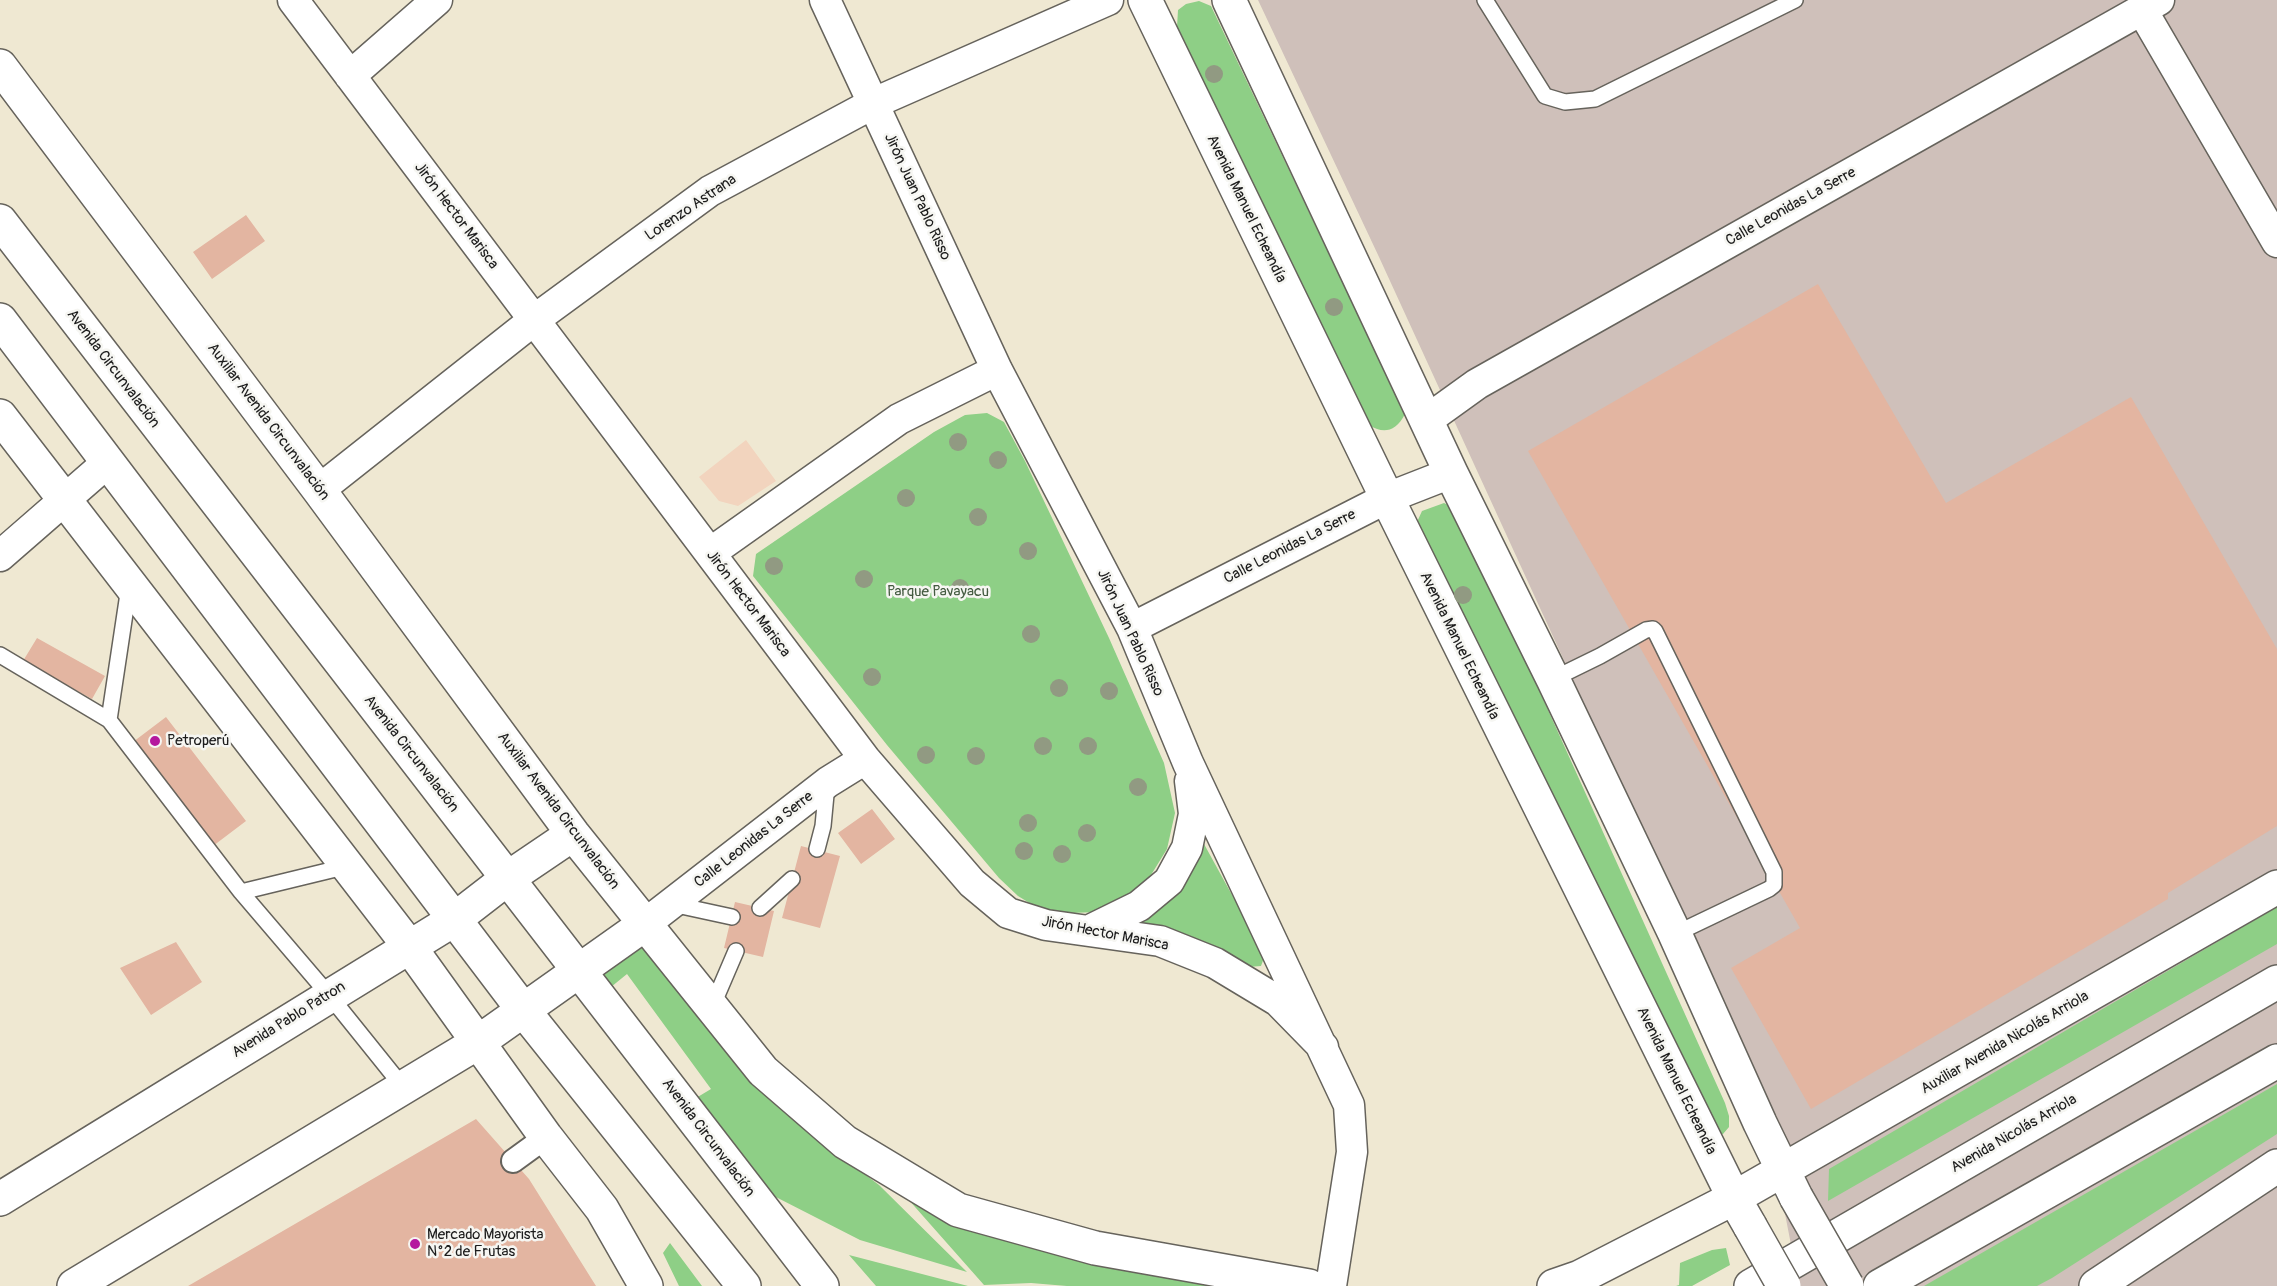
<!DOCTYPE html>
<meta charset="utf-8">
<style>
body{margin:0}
canvas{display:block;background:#efe8d2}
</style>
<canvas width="2277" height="1286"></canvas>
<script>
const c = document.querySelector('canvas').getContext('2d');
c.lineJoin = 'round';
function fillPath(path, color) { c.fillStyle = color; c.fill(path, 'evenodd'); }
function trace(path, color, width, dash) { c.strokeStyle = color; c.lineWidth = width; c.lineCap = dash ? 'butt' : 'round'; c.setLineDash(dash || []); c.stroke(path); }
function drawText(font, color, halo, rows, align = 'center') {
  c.font = font + ' Pangolin,sans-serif'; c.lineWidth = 5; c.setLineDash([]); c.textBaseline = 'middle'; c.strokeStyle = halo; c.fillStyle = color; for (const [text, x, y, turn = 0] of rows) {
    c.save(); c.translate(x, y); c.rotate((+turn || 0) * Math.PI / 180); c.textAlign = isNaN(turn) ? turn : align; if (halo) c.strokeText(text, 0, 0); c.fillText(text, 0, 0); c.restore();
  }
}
const built = new Path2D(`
 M 746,440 L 776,481 L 738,506 L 719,501 L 699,477 Z`);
const industrial = new Path2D(`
 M 1258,0 L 2277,0 L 2277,1286 L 1799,1286 L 1761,1090 L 1379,257 Z`);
const green = new Path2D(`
 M 1199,1 L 1211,6 L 1405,414 C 1392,440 1372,431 1356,414 L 1177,27 L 1178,10 L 1186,4 Z
 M 987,413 L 1004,422 L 1025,461 L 1109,638 L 1164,763 L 1175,813 L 1167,849 L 1151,875 L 1124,902 L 1099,912 L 1069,913 L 1036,907 L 1018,896 L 999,878 L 887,745 L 753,576 L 756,554 L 934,432 L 965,415 Z
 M 1444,503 L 1458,510 L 1725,1103 L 1729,1116 L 1729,1127 L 1723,1134 L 1715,1135 L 1417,522 L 1422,511 Z
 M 1204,844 L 1265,955 L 1261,966 L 1248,967 L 1129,920 L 1200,845 Z
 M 2277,907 L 2277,944 L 1828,1201 L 1829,1169 Z
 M 641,936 L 822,1142 L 879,1185 L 967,1272 L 860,1240 L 768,1193 L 696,1098 L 711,1089 L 627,974 L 611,987 L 597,970 Z
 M 2277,1084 L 2277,1134 L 2052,1278 L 2037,1286 L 1924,1286 Z
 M 900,1190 L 1230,1286 L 1067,1286 L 1031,1283 L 984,1285 Z
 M 670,1243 L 702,1286 L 679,1286 L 663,1253 Z
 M 1726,1248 L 1730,1265 L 1692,1286 L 1676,1286 L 1679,1285 L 1680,1263 L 1712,1250 Z
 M 849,1255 L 968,1286 L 876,1286 Z`);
const building = new Path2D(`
 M 246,215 L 265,241 L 212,279 L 193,252 Z
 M 1818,284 L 1946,503 L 2131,397 L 2277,649 L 2277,826 L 2168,893 L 2168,899 L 1811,1109 L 1731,968 L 1800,928 L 1528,451 Z
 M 37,638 L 105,676 L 92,699 L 23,661 Z
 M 166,717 L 246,821 L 213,846 L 133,742 Z
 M 872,809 L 895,839 L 861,864 L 838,833 Z
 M 801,846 L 840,856 L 820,928 L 782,918 Z
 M 735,902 L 774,911 L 763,957 L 724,948 Z
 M 176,942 L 202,982 L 151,1015 L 120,968 Z
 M 476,1119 L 529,1179 L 596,1286 L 188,1286 Z`);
const service = new Path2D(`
 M 1485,0 L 1545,96 L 1565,102 L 1595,99 L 1795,0
 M 0,655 L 109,720 L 241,892 L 329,995 L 403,1087
 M 1553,679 L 1600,656 L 1646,630 L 1653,629 L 1655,631 L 1774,872 L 1774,885 L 1769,889 L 1675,934
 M 109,720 L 129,587
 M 817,849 L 823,826 L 827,784
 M 241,892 L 348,866
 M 672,904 L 732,917
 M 760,908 L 792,879
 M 712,1007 L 736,951`);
const pedestrian = new Path2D(`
 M 513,1161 L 546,1137`);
const minor = new Path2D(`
 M 293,0 L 865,759 L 972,883 L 1008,913 L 1046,925 L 1160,941 L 1215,963 L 1278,1001 L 1323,1047
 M 825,0 L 997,370 L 1132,628 L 1188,763 L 1349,1105 L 1352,1152 L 1331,1286
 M 2142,10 L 2277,242
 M 350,76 L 437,0
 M 1427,420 L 1477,384 L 2159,0
 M 319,490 L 534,320 L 710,191 L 874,103 L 1108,0
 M 710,553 L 899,419 L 997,370
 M 0,556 L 108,462
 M 1132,628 L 1387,498 L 1451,473
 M 645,924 L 828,782 L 865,759
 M 1090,930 L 1139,906 L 1169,881 L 1187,848 L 1194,814 L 1190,781`);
const tertiary = new Path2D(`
 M 1145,0 L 1387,498 L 1734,1198 L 1750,1226
 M 1229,0 L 1451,473 L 1553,679 L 1675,934 L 1760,1123 L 1796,1197
 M 0,66 L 319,490 L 573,834 L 763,1071 L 845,1142 L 958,1210 L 1095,1248 L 1309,1286
 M 0,416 L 409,946 L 546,1137 L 602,1209 L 646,1286
 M 0,1199 L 455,919 L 508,878 L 573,834
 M 74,1286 L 477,1043 L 645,924
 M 1554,1286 L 1580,1277 L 1734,1198 L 2277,887
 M 2096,1286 L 2277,1166`);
const primary = new Path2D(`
 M 0,221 C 272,577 549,930 822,1286
 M 0,320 L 524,1011 L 744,1286
 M 1751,1286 L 2277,982
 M 1880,1286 L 2277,1061`);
const tertiaryBridge = new Path2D(`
 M 1796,1197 L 1847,1286
 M 1750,1226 L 1784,1286`);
const trees = [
 [1214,74],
 [1334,307],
 [958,442],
 [998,460],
 [906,498],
 [978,517],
 [1028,551],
 [774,566],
 [864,579],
 [960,588],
 [1463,595],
 [1031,634],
 [872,677],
 [1059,688],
 [1109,691],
 [1043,746],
 [1088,746],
 [926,755],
 [976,756],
 [1138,787],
 [1028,823],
 [1087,833],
 [1024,851],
 [1062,854]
];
const markers = [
 [155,741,6,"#b5179e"],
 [415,1244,6,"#b5179e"]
];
const streetNames = [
 ["Jirón Juan Pablo Risso",917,197,65],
 ["Calle Leonidas La Serre",1791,207,-29],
 ["Lorenzo Astrana",691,208,-34],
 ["Avenida Manuel Echeandía",1246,209,64],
 ["Jirón Hector Marisca",456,216,53],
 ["Avenida Circunvalación",113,369,53],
 ["Auxiliar Avenida Circunvalación",268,422,53],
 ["Calle Leonidas La Serre",1290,547,-27],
 ["Jirón Hector Marisca",748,604,53],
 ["Jirón Juan Pablo Risso",1130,633,65],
 ["Avenida Manuel Echeandía",1459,646,64],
 ["Avenida Circunvalación",411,754,52],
 ["Auxiliar Avenida Circunvalación",558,811,53],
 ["Calle Leonidas La Serre",754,840,-38],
 ["Jirón Hector Marisca",1105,934,11],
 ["Avenida Pablo Patron",289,1020,-32],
 ["Auxiliar Avenida Nicolás Arriola",2005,1043,-30],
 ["Avenida Manuel Echeandía",1676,1081,64],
 ["Avenida Nicolás Arriola",2014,1134,-30],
 ["Avenida Circunvalación",708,1138,53]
];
const parkNames = [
 ["Parque Pavayacu",938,592]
];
const poiNames = [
 ["Petroperú",167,741],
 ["Mercado Mayorista",427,1235],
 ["N°2 de Frutas",427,1252]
];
fillPath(built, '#f2d4be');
fillPath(industrial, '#cfc0ba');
fillPath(green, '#8ecf86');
fillPath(building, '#e3b5a1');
trace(service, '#66635c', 18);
trace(pedestrian, '#66635c', 26);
trace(minor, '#66635c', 33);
trace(tertiary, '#66635c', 36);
trace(primary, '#66635c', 36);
trace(service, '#fff', 15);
trace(pedestrian, '#fff', 22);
trace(minor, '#fff', 30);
trace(tertiary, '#fff', 33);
trace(primary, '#fff', 33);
trace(tertiaryBridge, '#66635c', 36, []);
trace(tertiaryBridge, '#fff', 33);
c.fillStyle = '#919a82';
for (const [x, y] of trees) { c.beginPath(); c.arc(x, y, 9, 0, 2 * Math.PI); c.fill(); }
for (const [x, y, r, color] of markers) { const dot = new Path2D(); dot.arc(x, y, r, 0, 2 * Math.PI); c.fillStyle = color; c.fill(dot); trace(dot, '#f6f6f2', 2); }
drawText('15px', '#1c1c1c', '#f6f6f2', streetNames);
drawText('15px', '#445b41', '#f6f6f2', parkNames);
drawText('15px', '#1c1c1c', '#f6f6f2', poiNames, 'left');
</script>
